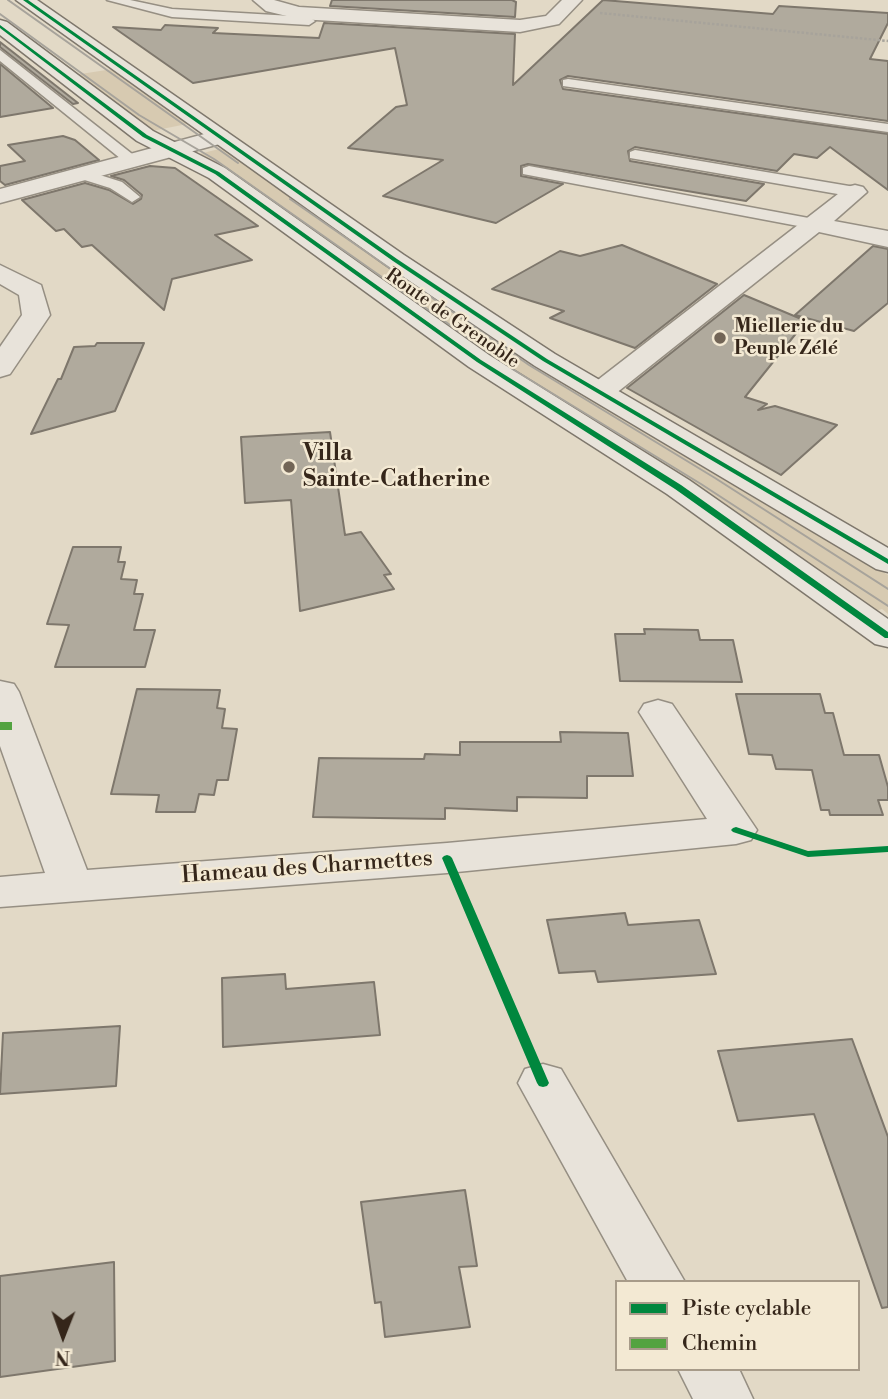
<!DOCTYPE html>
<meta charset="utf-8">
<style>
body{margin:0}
#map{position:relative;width:888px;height:1399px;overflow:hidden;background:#e2d9c6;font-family:"Libre Bodoni",serif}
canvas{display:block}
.legend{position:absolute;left:615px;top:1280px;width:245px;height:91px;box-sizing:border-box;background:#f3e9d3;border:2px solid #a79b89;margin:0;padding:9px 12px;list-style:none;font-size:21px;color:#35261a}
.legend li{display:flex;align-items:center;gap:14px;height:35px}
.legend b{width:35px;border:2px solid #a79b89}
.north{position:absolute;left:28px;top:1301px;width:70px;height:70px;-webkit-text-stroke:5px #f3e9d3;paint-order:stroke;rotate:181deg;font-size:19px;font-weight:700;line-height:28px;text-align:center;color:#35261a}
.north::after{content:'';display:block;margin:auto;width:24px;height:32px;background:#35261a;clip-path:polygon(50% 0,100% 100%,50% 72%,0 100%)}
</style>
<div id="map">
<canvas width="888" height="1399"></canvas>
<ul class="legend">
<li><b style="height:9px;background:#00873e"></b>Piste cyclable</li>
<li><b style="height:9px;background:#53a340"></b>Chemin</li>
</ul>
<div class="north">N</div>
</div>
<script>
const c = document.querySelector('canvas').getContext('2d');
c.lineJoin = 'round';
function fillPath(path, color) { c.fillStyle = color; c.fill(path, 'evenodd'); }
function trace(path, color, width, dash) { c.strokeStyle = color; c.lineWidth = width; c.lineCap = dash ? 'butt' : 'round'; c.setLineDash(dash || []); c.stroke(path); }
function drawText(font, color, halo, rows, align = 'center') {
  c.font = font + ' "Libre Bodoni",serif'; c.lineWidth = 5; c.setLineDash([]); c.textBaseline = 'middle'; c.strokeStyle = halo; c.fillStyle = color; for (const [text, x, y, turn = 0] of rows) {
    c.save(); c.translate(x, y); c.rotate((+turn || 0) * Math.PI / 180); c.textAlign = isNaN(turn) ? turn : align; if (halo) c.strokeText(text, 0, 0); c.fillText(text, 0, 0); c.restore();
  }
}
const green = new Path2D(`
 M 113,69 L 192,123 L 152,131 L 74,75 Z
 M 223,148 L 724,475 L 888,575 L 888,614 L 882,609 L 875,611 L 753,524 L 508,371 L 199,154 Z`);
const building = new Path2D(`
 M 332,0 L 512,0 L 516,2 L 515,17 L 330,6 Z
 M 603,0 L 773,14 L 779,6 L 888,13 L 888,23 L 870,59 L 888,61 L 888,121 L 568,76 L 560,80 L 563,89 L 888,134 L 888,190 L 830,147 L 817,158 L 794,154 L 777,171 L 635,147 L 628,151 L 630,161 L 764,184 L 746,201 L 528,164 L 521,166 L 521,176 L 563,184 L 496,223 L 383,196 L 443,160 L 348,148 L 396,107 L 407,105 L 395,48 L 193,83 L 113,27 L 161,30 L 165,25 L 218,28 L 213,33 L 319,38 L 324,23 L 515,34 L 513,85 Z
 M 0,42 L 78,103 L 73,104 L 0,47 Z
 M 0,64 L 53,108 L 0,117 Z
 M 63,136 L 75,140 L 99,160 L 5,185 L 0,181 L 0,166 L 25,161 L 8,145 Z
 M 150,166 L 175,168 L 258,226 L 215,235 L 252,260 L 172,279 L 164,310 L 92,245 L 82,247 L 64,229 L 56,231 L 22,200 L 85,183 L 109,190 L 133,204 L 141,199 L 142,195 L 124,180 L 111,176 Z
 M 622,245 L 717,284 L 635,348 L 550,318 L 564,311 L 492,289 L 560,251 L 580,256 Z
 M 873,246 L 888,249 L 888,303 L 854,331 L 795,315 Z
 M 744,295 L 806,321 L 745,397 L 767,404 L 758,410 L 775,406 L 837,425 L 781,475 L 627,388 Z
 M 97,343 L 144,343 L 115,411 L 31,434 L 58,379 L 61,379 L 74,347 L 95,346 Z
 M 330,432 L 345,535 L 361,532 L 391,574 L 384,575 L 394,589 L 300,611 L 291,500 L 245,503 L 241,437 Z
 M 73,547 L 121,547 L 118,562 L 125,562 L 121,579 L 137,580 L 134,594 L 143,594 L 134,630 L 155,630 L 145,667 L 55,667 L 69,625 L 47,624 Z
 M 644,629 L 698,630 L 700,640 L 733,640 L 742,682 L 620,681 L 615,634 L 645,634 Z
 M 137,689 L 220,690 L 217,708 L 225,709 L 222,728 L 237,729 L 228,780 L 217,780 L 214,795 L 199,794 L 195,812 L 156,812 L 159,795 L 111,794 Z
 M 736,694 L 820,694 L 825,713 L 833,713 L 844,755 L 879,755 L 888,787 L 888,800 L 878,800 L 883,815 L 830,815 L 829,810 L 821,810 L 812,770 L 776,769 L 772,755 L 749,754 Z
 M 560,732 L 628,733 L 633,776 L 587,776 L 587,798 L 517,797 L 517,811 L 445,808 L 445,819 L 313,817 L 319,758 L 424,759 L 425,754 L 460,755 L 460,742 L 561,742 Z
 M 625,913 L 628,925 L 699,920 L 716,974 L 598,982 L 595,971 L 559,973 L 547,920 Z
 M 285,974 L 286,989 L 374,982 L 380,1035 L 223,1047 L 222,978 Z
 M 120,1026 L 116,1086 L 0,1094 L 3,1033 Z
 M 852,1039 L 888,1137 L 888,1307 L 882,1308 L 814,1114 L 738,1121 L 718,1051 Z
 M 465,1190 L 477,1266 L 459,1267 L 470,1327 L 385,1337 L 381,1302 L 375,1303 L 361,1202 Z
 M 114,1262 L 115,1361 L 0,1377 L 0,1276 Z`);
const pathFar2 = new Path2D(`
 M 600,13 L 888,41`);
const pathFar1 = new Path2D(`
 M 779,844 L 808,854 L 888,849
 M 464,897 L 497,976`);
const path = new Path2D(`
 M 497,974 L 526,1043`);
const lane = new Path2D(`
 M 107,0 L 130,0 L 172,9 L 309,17 L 315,21 L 309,25 L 172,17 Z
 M 0,50 L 136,157 L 136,163 L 126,163 L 0,61 Z
 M 568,79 L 888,124 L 888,132 L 563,86 L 563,80 Z
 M 635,150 L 855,187 L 863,192 L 855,197 L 630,158 L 630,152 Z
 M 529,166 L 814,219 L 822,224 L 814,229 L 523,174 L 523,168 Z
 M 81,169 L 122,182 L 140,197 L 132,202 L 110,188 L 75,177 L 75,171 Z`);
const street = new Path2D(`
 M 253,0 L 274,0 L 299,7 L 520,20 L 546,16 L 562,0 L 582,0 L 559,24 L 520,32 L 299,19 L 266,11 Z
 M 219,130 L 227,132 L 230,137 L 227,142 L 0,203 L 0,189 Z
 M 855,185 L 863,187 L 867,192 L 834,221 L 888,231 L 888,247 L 819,232 L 610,398 L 600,401 L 590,398 L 585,392 L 590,386 L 847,187 Z
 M 0,265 L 41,285 L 50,315 L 10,374 L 0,377 L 0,347 L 22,315 L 19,295 L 0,284 Z
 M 0,681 L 14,684 L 19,692 L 87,870 L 447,843 L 707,819 L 639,712 L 644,704 L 658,700 L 672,704 L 757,830 L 751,840 L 736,844 L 447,873 L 0,907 L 0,877 L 45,873 L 0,746 Z
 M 543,1064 L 561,1069 L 685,1282 L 628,1282 L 518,1083 L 525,1069 Z
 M 678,1369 L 739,1369 L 753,1399 L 693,1399 Z`);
const secondary = new Path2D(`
 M 16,0 L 37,0 L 404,255 L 555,354 L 888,548 L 888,572 L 876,569 L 535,366 L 386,265 Z
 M 0,20 L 7,22 L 153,131 L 225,168 L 489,355 L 689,480 L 888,619 L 888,647 L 875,644 L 667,494 L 469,367 L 209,178 L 137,141 L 0,35 Z`);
const tram = new Path2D(`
 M 8,0 L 238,163
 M 0,14 L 139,115 L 214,159 L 514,370 L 701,484 L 888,606
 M 290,199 L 529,365 L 715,478 L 888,589`);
const quiet = new Path2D(`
 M 0,726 L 12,726`);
const cycleway = new Path2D(`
 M 23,0 L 28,0 L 397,259 L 547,359 L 888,559 L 888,564 L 543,361 L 393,261 Z
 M 0,25 L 147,135 L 219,172 L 481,360 L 681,485 L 888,632 L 888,638 L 885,638 L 675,489 L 477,362 L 215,174 L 143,137 L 0,28 Z
 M 736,827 L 808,851 L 888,846 L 888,852 L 808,857 L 733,832 L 731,830 L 733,828 Z
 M 447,855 L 450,856 L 452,858 L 549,1083 L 547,1086 L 543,1087 L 539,1086 L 537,1083 L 442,858 L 444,856 Z`);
const markers = [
 [720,338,7,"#726556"],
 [289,467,7,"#726556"]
];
const farStreetnames = [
 ["Route de Grenoble",452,319,35]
];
const farPoinames = [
 ["Miellerie du",734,327],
 ["Peuple Zélé",734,349]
];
const poiNames = [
 ["Villa",303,454],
 ["Sainte-Catherine",303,480]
];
const streetNames = [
 ["Hameau des Charmettes",307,868,-4]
];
fillPath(green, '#d7cab1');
fillPath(building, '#b0aa9d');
trace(building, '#7e776c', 2);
trace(lane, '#968f83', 3);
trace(street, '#968f83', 3);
trace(secondary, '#7e776c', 3);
trace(pathFar2, '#a7a39b', 2.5, [2.5, 2]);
trace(pathFar1, '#a7a39b', 4.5, [5, 3.5]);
trace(path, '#a7a39b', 6, [7, 4.5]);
fillPath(lane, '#e8e3da');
fillPath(street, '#e8e3da');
fillPath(secondary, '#e8e3da');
trace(tram, '#a7a39b', 2);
trace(quiet, '#53a340', 8, [15, 8]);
fillPath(cycleway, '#00873e');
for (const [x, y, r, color] of markers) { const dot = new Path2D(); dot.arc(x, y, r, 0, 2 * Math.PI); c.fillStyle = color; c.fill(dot); trace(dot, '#f3e9d3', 2.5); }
drawText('19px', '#35261a', '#f3e9d3', farStreetnames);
drawText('bold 19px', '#35261a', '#f3e9d3', farPoinames, 'left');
drawText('bold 23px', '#35261a', '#f3e9d3', poiNames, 'left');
drawText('23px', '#35261a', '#f3e9d3', streetNames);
</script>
